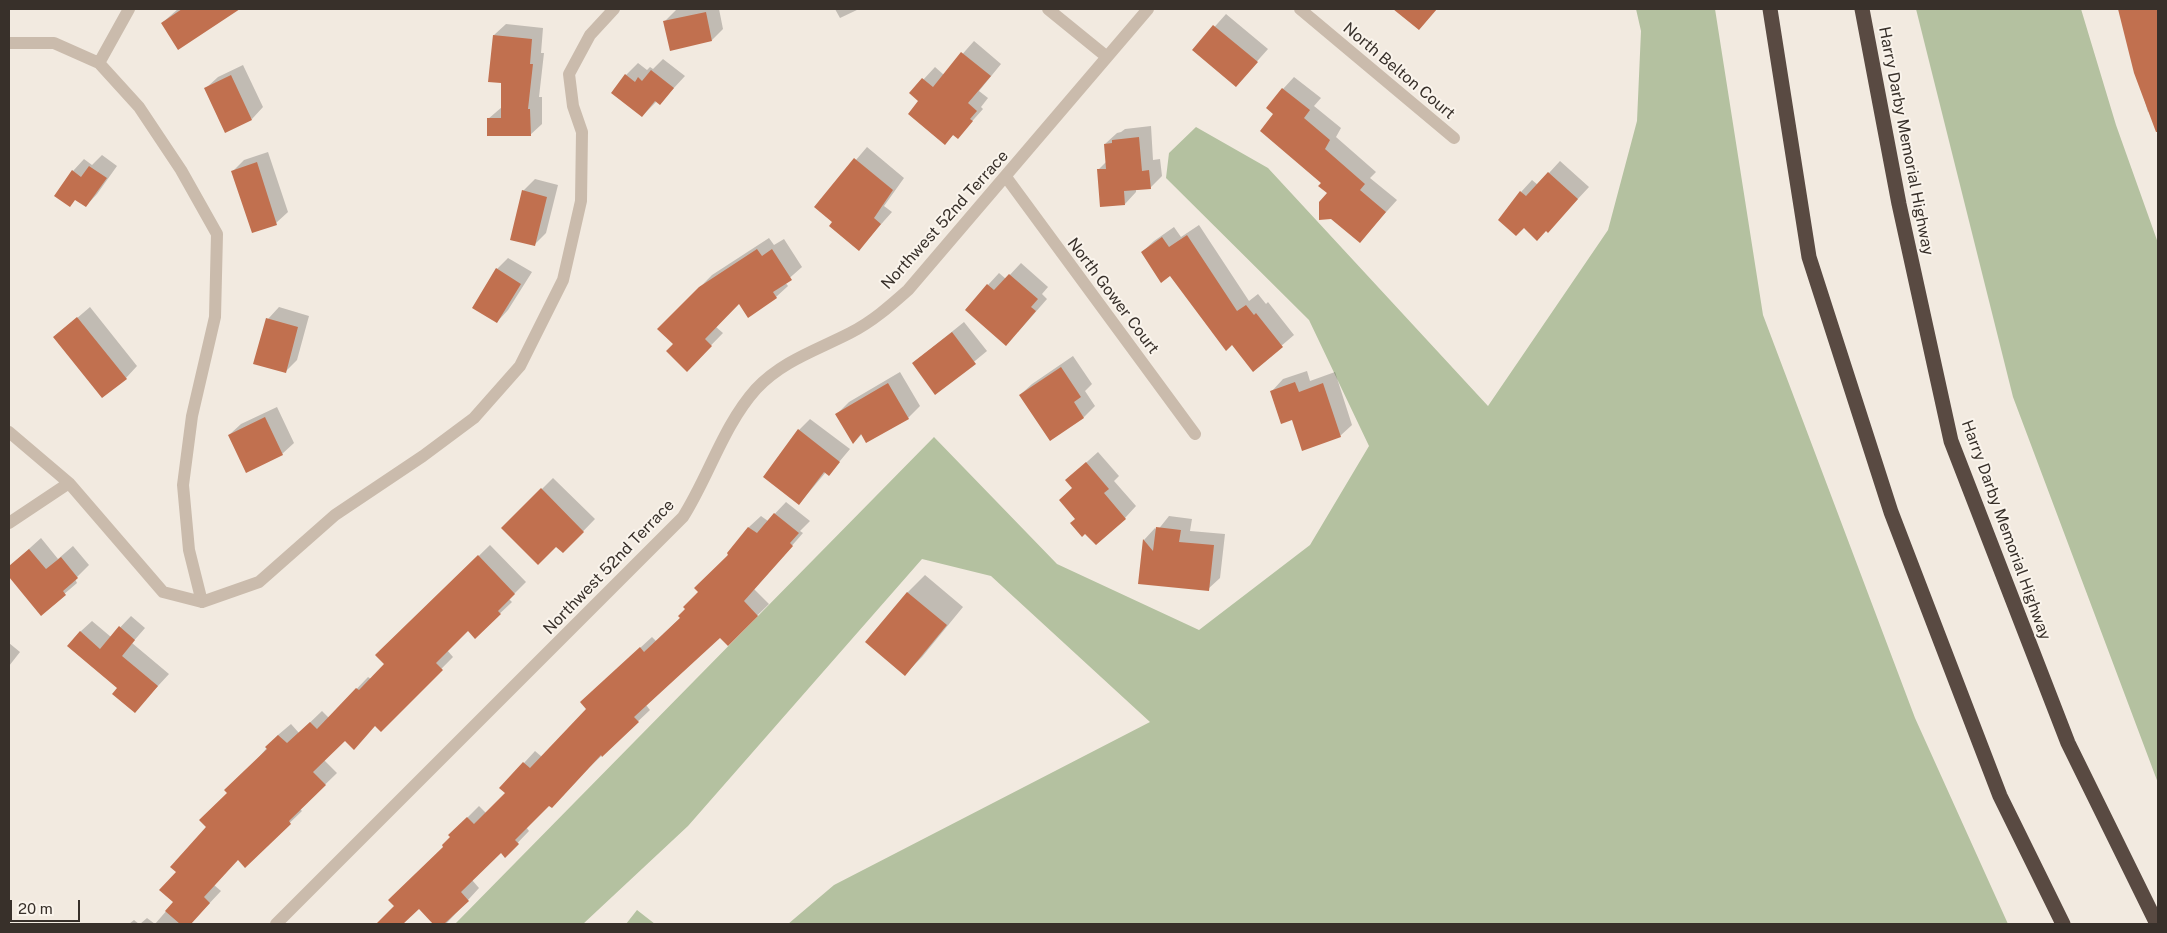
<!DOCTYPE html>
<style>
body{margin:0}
#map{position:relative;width:2167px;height:933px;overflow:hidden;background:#f2eae0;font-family:"Public Sans",sans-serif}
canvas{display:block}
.frame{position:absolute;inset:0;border:10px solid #38302a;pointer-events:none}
.scale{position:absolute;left:10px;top:900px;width:70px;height:22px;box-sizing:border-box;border:2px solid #38302a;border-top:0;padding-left:6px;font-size:15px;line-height:18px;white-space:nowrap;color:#38302a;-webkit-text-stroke:4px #faf4ec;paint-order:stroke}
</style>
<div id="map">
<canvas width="2167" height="933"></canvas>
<div class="frame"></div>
<div class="scale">20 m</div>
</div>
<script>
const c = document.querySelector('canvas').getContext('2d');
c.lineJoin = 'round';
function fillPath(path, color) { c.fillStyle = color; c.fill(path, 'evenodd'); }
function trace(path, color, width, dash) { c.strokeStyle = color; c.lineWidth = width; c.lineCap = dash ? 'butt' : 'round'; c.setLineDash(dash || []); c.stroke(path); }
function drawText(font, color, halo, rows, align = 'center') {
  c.font = font + ' "Public Sans",sans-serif'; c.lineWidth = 4; c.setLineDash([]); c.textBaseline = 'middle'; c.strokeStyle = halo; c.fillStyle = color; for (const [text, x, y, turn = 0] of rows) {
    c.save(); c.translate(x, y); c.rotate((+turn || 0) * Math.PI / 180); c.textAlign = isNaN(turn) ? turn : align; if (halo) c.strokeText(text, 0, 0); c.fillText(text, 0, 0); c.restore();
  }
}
const green = new Path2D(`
 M 1636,9 L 1715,9 L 1763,315 L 1915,718 L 2008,924 L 788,924 L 834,885 L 1150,722 L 991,576 L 922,559 L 688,826 L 583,924 L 455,924 L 934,437 L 1057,564 L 1199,630 L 1310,545 L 1369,446 L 1309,320 L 1166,178 L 1169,153 L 1196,127 L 1268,168 L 1488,406 L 1608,230 L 1637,121 L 1641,31 Z
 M 1916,9 L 2081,9 L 2116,125 L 2158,243 L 2158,783 L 2013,397 Z
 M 637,910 L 655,924 L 626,924 Z`);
const shadow = new Path2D(`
 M 178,9 L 237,9 L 179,48 L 162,23 Z
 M 681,9 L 719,9 L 723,29 L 712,40 L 665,21 L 676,10 Z
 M 835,9 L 859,9 L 840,18 Z
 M 2119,9 L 2158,9 L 2158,133 L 2150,111 L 2148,112 Z
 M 1226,14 L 1268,49 L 1236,85 L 1194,50 Z
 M 506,24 L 543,28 L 541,53 L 544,53 L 539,97 L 542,97 L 542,124 L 530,135 L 488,119 L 502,107 L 502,82 L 494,35 Z
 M 974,41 L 1001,64 L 979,91 L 988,98 L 981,107 L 983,109 L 958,137 L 954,134 L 945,143 L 920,101 L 911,93 L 935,67 L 944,75 Z
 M 663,59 L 685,76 L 660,103 L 657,101 L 642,116 L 626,75 L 638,63 L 647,70 L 650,67 L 653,69 Z
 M 243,65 L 263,107 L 252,119 L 206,88 L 218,77 Z
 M 1294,77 L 1321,98 L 1314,106 L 1341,128 L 1336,137 L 1376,172 L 1370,178 L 1397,200 L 1360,241 L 1275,114 L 1283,89 Z
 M 1151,126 L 1153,160 L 1160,159 L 1162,176 L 1150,188 L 1136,189 L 1136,192 L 1125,204 L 1098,170 L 1107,161 L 1105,144 L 1117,133 L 1121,132 L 1125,129 Z
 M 867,147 L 904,178 L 884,206 L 892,212 L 859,249 L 834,222 L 816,207 Z
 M 268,152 L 288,212 L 276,223 L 233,171 L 244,160 Z
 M 102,155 L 117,166 L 97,194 L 86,206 L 76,199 L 73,171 L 84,159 L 92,165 Z
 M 1560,161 L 1589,187 L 1548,231 L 1521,192 L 1532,180 L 1538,185 Z
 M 535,179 L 558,185 L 546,233 L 534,245 L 523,191 Z
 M 1199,225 L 1249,301 L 1258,294 L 1266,304 L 1268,302 L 1294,335 L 1253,370 L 1233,344 L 1170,275 L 1142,252 L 1154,241 L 1174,227 L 1181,237 Z
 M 769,238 L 774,245 L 784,239 L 802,267 L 785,282 L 788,286 L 776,297 L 739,302 L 716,327 L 723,333 L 687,370 L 675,344 L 659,329 L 712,275 Z
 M 508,258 L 532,272 L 508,310 L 497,322 L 497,269 Z
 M 1021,263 L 1048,287 L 1042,294 L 1047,299 L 1018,332 L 966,309 L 999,273 L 1006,279 Z
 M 90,307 L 137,366 L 126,378 L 55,337 Z
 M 279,307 L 309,316 L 297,360 L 285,372 L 268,319 Z
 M 964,322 L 987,351 L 936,393 L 913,363 Z
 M 1073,356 L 1092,384 L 1085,391 L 1095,406 L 1084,417 L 1050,440 L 1020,395 L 1032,384 Z
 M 1307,371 L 1310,381 L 1335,372 L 1352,425 L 1340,436 L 1292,418 L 1272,391 L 1283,379 Z
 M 900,372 L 920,406 L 908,418 L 866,441 L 862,434 L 854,442 L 837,414 L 849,402 Z
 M 277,407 L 294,443 L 282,454 L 229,435 L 241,424 Z
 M 810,419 L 850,449 L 829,474 L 826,472 L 799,504 L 799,430 Z
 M 1098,452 L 1119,476 L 1114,481 L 1136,506 L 1125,518 L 1076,519 L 1073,488 L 1079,469 Z
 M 553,478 L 595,519 L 563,552 L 556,545 L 503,528 Z
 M 786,502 L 810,521 L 800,531 L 803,533 L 754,589 L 769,604 L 728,644 L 720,636 L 646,705 L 650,710 L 526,827 L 529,831 L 505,856 L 501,852 L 472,880 L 479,888 L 446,924 L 435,924 L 419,908 L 403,922 L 405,924 L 377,924 L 395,906 L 445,847 L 452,837 L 450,835 L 479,806 L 486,813 L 506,793 L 500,788 L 524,763 L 535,751 L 542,757 L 588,709 L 593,691 L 652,637 L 656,641 L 681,617 L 749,527 L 761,516 L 768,521 Z
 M 1169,516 L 1192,519 L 1190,531 L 1225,534 L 1220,578 L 1208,589 L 1140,583 L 1144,540 L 1155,528 L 1157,531 Z
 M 41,538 L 58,559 L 73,546 L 89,565 L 75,579 L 77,583 L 41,614 L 9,575 L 9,567 Z
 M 490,545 L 526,582 L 509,599 L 512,602 L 475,637 L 468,629 L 447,650 L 453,657 L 381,730 L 376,725 L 345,739 L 324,760 L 337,773 L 300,809 L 302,811 L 245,866 L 238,859 L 214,885 L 221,891 L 190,924 L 140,924 L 147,918 L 155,924 L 174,902 L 177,872 L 228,793 L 278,735 L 291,724 L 299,733 L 322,711 L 329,718 L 368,677 L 371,679 L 386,664 L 377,655 Z
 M 925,575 L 963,607 L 922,657 L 905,674 L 867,642 L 908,592 Z
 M 131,616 L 145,628 L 132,643 L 169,674 L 135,711 L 80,632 L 92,621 L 111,637 Z
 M 9,643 L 20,652 L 9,666 Z
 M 134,920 L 139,924 L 129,924 Z`);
const building = new Path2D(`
 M 182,9 L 240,9 L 178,50 L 161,23 Z
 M 1393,9 L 1437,9 L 1419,30 Z
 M 2118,9 L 2158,9 L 2158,132 L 2156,132 L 2134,73 Z
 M 706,12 L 712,41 L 670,51 L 663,21 Z
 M 1213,25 L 1258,62 L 1236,87 L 1192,50 Z
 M 493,35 L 532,39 L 530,64 L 533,64 L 528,109 L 530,109 L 531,136 L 487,136 L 487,118 L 501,118 L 501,83 L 488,82 Z
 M 961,52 L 991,76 L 968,103 L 977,111 L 970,119 L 973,121 L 958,139 L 953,135 L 945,145 L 908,114 L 918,101 L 909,93 L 922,78 L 933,87 Z
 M 651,70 L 674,88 L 660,105 L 655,101 L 642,117 L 611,93 L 625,74 L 635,82 L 638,77 L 642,81 Z
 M 231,75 L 252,120 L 225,133 L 204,88 Z
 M 1282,88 L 1310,110 L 1304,118 L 1330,140 L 1325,149 L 1365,184 L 1360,190 L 1386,212 L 1360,243 L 1331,219 L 1319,220 L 1319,202 L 1327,193 L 1318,186 L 1321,183 L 1260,131 L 1273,114 L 1266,108 Z
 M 1139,137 L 1142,171 L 1149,170 L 1151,189 L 1124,191 L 1125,205 L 1100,207 L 1097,169 L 1106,169 L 1104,144 L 1112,143 L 1112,140 Z
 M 854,158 L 893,190 L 874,218 L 881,224 L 859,251 L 829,226 L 832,222 L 814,207 Z
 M 257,162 L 277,225 L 252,233 L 231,171 Z
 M 89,166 L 107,178 L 86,207 L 75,200 L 70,207 L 54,196 L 72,170 L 81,177 Z
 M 1548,172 L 1578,199 L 1548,233 L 1546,231 L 1537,241 L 1524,228 L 1516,236 L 1498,220 L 1520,191 L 1526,196 Z
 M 522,190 L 547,197 L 535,246 L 510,240 Z
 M 1187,235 L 1237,311 L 1246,305 L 1254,315 L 1256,313 L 1283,347 L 1253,372 L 1232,345 L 1226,351 L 1170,276 L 1161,283 L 1141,252 L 1162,237 L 1169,247 Z
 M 757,249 L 762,256 L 772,249 L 792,280 L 773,292 L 777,298 L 748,318 L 739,304 L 705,339 L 712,346 L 687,372 L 666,351 L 673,344 L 657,329 L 699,287 Z
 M 496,268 L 521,284 L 497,323 L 472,308 Z
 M 1009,274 L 1038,299 L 1031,307 L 1036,311 L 1006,346 L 965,310 L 987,284 L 994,290 Z
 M 77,317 L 127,379 L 102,398 L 53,337 Z
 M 266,318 L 298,327 L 286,373 L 253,364 Z
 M 952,332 L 976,364 L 935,395 L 912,363 Z
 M 1061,367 L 1081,397 L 1074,402 L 1084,418 L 1050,441 L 1019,395 Z
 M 1295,382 L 1299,392 L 1323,383 L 1341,437 L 1302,451 L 1292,420 L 1281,424 L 1270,391 Z
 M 888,383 L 909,419 L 866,443 L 861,434 L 853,444 L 835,414 Z
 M 265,417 L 283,455 L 246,473 L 228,435 Z
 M 798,429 L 840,462 L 829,476 L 824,472 L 799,505 L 763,477 Z
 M 1086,462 L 1109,489 L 1104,493 L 1126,519 L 1096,545 L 1085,534 L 1082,537 L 1070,523 L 1075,519 L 1059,500 L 1072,488 L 1065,480 Z
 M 541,488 L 584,532 L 563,553 L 556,547 L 538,565 L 501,528 Z
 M 774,513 L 799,533 L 790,543 L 793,546 L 744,601 L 758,616 L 728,646 L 720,638 L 634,717 L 639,722 L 602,757 L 601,755 L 552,808 L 549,806 L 515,840 L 519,844 L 505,858 L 501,853 L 461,892 L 469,901 L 444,924 L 433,924 L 419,909 L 403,924 L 376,924 L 394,906 L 388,900 L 443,847 L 442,845 L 450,837 L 448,835 L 467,817 L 474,824 L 505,793 L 499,788 L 523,762 L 530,768 L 586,709 L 580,702 L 640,647 L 644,652 L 680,618 L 678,616 L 685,609 L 683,607 L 698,592 L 694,588 L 728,555 L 727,553 L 748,527 L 757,533 Z
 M 1156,527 L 1181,530 L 1179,542 L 1214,545 L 1209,591 L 1138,584 L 1143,539 L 1153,551 Z
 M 29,549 L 46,569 L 61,557 L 78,578 L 63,591 L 66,595 L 41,616 L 9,577 L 9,566 Z
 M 478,555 L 515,594 L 498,611 L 501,614 L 475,639 L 468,631 L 436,663 L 443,670 L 381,732 L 375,726 L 354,750 L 345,741 L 313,772 L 326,785 L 289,821 L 291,824 L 245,868 L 238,860 L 204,897 L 210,903 L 191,924 L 180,924 L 165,911 L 173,902 L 159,890 L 176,872 L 170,867 L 206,827 L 199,820 L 227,793 L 224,790 L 267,749 L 265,747 L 278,735 L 287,743 L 310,722 L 317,729 L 356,688 L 359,690 L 384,664 L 375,655 Z
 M 907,592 L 947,625 L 905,676 L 865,642 Z
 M 119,626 L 135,640 L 122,656 L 158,686 L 135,713 L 112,694 L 117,688 L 67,646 L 80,631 L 100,649 Z`);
const street = new Path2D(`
 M 1048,9 L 1107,57
 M 1300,9 L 1454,138
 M 9,43 L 54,43 L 99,63 L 139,107 L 181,170 L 217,234 L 215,317 L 192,416 L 183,485 L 189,550 L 202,602
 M 99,63 L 129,9
 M 1006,177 L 1195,434
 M 9,432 L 69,483
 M 9,523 L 69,483 L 163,592 L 202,602
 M 202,602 L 259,582 L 335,515 L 423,456 L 474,418 L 520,366 L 563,280 L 581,201 L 582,132 L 573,106 L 569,74 L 590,35 L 614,9
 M 276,924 L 683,517 C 709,476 723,426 756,389 C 782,361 817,350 850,333 C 872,322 890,306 908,290 L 1148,9`);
const highway = new Path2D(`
 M 1770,9 L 1809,257 L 1891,512 L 2000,796 L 2063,924
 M 1862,9 L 1899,204 L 1951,441 L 2068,743 L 2157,924`);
const streetNames = [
 ["North Belton Court",1399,71,40],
 ["Harry Darby Memorial Highway",1906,141,79],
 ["Northwest 52nd Terrace",945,220,-48],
 ["North Gower Court",1113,296,53],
 ["Harry Darby Memorial Highway",2006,530,70],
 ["Northwest 52nd Terrace",609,567,-46]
];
fillPath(green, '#b4c1a0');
fillPath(shadow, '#0003');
fillPath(building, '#c1704f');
trace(street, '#cabbac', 12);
trace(highway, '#594a42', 15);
drawText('16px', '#38302a', '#faf4ec', streetNames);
</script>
